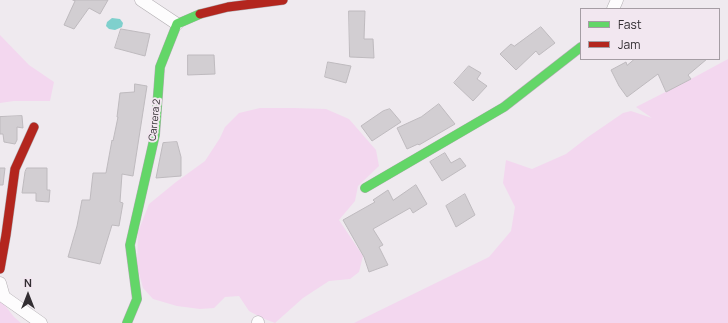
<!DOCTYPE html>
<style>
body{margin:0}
#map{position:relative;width:728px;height:323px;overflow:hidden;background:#efeaef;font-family:Manrope,sans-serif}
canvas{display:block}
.legend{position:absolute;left:580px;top:8px;width:140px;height:52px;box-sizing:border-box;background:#f2e7f0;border:1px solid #a59da4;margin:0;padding:5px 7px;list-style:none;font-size:12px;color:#322e32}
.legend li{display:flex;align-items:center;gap:8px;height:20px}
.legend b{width:20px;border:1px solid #a59da4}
.north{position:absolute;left:8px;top:275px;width:40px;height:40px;-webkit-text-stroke:3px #f2e7f0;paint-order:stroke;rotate:0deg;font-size:11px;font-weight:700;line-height:16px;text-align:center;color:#322e32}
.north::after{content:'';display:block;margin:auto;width:14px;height:18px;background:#322e32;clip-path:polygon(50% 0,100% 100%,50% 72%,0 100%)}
</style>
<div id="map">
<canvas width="728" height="323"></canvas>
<ul class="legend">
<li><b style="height:5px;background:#63d668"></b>Fast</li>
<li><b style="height:5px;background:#b3261e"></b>Jam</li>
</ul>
<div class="north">N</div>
</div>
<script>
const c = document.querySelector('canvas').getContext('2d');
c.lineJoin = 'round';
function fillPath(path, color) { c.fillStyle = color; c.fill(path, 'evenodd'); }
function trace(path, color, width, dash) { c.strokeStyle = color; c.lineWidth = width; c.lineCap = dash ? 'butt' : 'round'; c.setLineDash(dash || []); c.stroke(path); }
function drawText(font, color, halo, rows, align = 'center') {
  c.font = font + ' Manrope,sans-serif'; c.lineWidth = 4; c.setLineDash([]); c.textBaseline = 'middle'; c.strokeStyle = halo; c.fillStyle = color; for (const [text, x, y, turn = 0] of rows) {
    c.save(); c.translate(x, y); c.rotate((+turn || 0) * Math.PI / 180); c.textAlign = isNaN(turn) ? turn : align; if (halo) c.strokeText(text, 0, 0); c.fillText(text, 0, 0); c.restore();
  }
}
const green = new Path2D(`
 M 0,35 L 29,65 L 54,82 L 50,101 L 14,101 L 0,103 Z
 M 728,59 L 728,323 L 354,323 L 489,257 L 511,231 L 515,207 L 503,183 L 506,160 L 532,169 L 566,154 L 588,137 L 623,113 L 631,111 L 652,118 L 636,107 L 691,79 Z
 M 260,108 L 294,108 L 326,109 L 349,119 L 376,150 L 379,166 L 358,186 L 355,201 L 339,220 L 363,256 L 359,272 L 350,279 L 329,281 L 303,298 L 275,323 L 262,318 L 249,311 L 239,296 L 225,297 L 214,308 L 200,309 L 177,306 L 153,299 L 143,288 L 137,266 L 138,232 L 149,204 L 176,182 L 205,161 L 220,138 L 225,127 L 239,113 Z
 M 0,299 L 14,317 L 21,323 L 0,323 Z`);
const water = new Path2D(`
 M 112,18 L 120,19 L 123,23 L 122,27 L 115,30 L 109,29 L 106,26 L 107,22 Z`);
const building = new Path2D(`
 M 73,0 L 108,0 L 100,14 L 89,8 L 74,29 L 64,25 L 75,1 Z
 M 349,11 L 365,11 L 364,39 L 373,39 L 374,58 L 350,57 Z
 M 541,27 L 555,43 L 539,55 L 536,51 L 516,70 L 500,54 L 511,44 L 514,46 Z
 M 121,29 L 150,34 L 145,56 L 115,48 Z
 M 188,55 L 214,55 L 215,74 L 188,75 Z
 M 635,59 L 707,59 L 688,75 L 691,79 L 666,92 L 658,74 L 627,97 L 619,86 L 611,70 L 626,62 L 627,65 Z
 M 328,62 L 351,66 L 346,83 L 325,77 Z
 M 469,66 L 481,73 L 477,79 L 487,86 L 473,101 L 454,83 Z
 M 135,84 L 147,86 L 133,176 L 122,174 L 120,202 L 123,203 L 119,226 L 112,225 L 100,264 L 68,257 L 77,226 L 82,200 L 90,200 L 93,173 L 106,173 L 112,140 L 113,141 L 118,117 L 117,117 L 120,93 L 134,92 Z
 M 439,104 L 455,124 L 419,145 L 418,144 L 407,149 L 397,128 L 421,117 Z
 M 390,109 L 401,122 L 372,141 L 361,126 L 383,111 Z
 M 22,116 L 23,128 L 17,127 L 17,140 L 15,144 L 4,142 L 3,134 L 0,134 L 0,117 Z
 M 177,142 L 181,157 L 181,176 L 156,178 L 163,143 Z
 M 445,153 L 451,163 L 460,158 L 466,166 L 442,181 L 430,162 Z
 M 0,168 L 5,168 L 3,185 L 0,185 Z
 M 27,168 L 47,168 L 47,190 L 50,190 L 49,202 L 36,201 L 36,193 L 22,193 L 25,172 Z
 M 416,185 L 427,204 L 413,213 L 410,208 L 373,229 L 383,245 L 379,247 L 388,265 L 369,272 L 364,257 L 343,220 L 375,202 L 373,200 L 388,190 L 393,200 Z
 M 465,194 L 475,215 L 456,227 L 446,206 Z`);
const street = new Path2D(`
 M 141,0 L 177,24
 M 613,9 L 617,0
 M 0,283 L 4,297 L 41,323
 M 258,323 L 258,322`);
const fast = new Path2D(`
 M 365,188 L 504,107 L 581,47
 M 127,323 L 137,299 L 130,245 L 155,135 L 160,67 L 177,24 L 200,14`);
const jam = new Path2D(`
 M 200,14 L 228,7 L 283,0
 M 0,269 L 6,235 L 15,169 L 34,127`);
const streetNames = [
 ["Carrera 2",155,120,-84]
];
fillPath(green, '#f3d7ef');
fillPath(water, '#7fd0cd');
fillPath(building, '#d2ced2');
trace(building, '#bebabe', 1);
trace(street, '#b1adb1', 13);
trace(fast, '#b1adb1', 10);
trace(jam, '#b1adb1', 10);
trace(street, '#fdfcfd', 12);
trace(fast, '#63d668', 9);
trace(jam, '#b3261e', 9);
drawText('10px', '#322e32', '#f2e7f0', streetNames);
</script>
